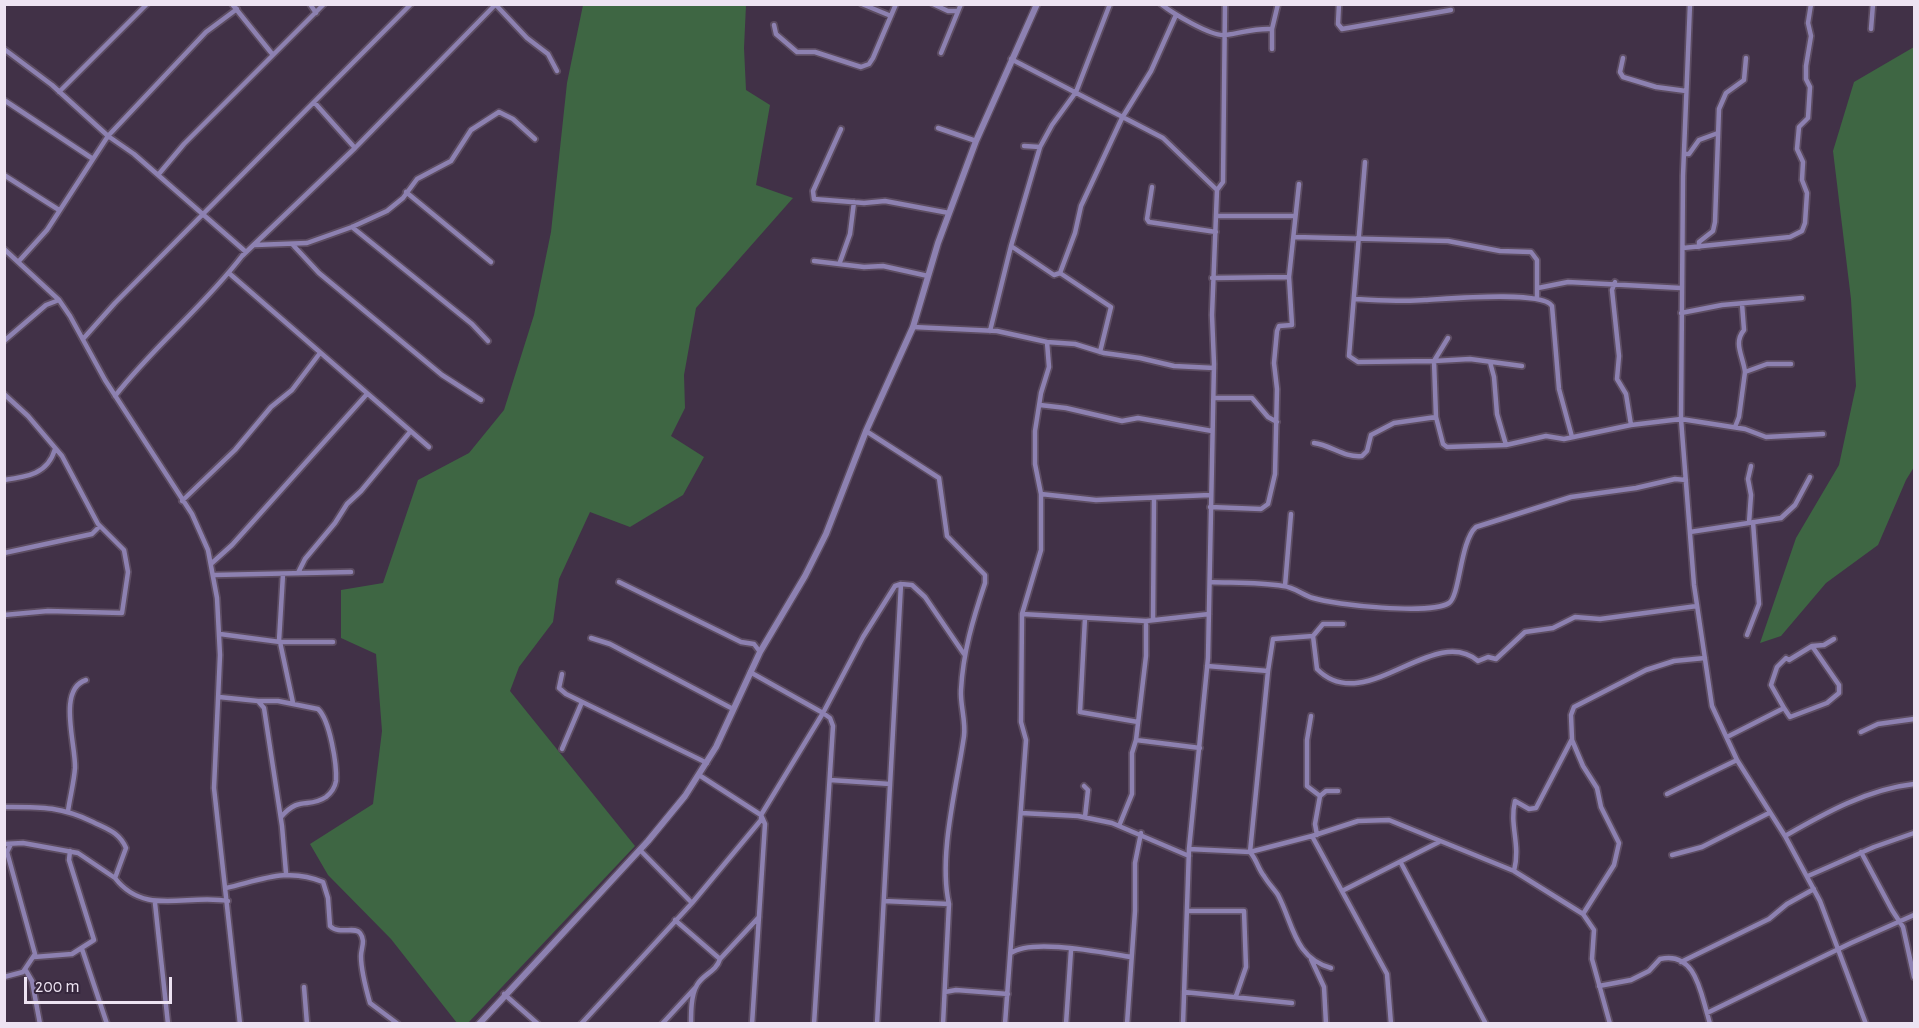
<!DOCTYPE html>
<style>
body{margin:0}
#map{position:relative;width:1919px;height:1028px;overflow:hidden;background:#413147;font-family:"Alegreya Sans",sans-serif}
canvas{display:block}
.frame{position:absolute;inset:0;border:6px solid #ede3f2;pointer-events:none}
.scale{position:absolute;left:24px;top:977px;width:148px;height:27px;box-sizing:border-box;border:3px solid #ede3f2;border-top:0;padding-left:8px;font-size:18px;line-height:21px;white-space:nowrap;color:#ede3f2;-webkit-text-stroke:4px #36273d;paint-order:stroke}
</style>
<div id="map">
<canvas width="1919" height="1028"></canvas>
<div class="frame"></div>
<div class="scale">200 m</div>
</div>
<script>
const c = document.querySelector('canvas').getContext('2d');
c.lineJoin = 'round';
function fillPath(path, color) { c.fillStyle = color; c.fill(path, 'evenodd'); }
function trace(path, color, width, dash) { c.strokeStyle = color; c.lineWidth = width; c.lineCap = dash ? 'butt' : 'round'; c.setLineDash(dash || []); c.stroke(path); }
const green = new Path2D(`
 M 583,5 L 746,5 L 744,48 L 746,90 L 770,105 L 756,185 L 793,198 L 696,308 L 684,375 L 685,408 L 671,436 L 704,457 L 683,495 L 630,527 L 590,512 L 559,579 L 553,622 L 519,667 L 510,691 L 635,846 L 468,1023 L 457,1023 L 391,939 L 328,875 L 310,844 L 373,804 L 382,731 L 376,654 L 341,638 L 341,590 L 383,583 L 418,480 L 469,453 L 504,410 L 534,315 L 551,232 L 567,83 Z
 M 1914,47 L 1914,467 L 1906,480 L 1878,545 L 1826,583 L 1781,636 L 1760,643 L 1796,538 L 1839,465 L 1856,386 L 1851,299 L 1833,151 L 1854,82 Z`);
const minor = new Path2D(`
 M 232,4 L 273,55
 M 310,4 L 316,13
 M 862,4 L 891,16
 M 933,4 L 948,11 L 958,11
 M 1161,4 C 1172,13 1212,37 1225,35 C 1244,33 1251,28 1272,29
 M 1339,4 L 1338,24 L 1342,29 L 1451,10
 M 1690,4 L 1683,176 L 1681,419 L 1694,585 L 1712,706 L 1737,760 L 1785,836 L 1820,901 L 1866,1024
 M 496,5 L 527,38 L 548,54 L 557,71
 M 774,25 L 776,34 L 797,52 L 815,52 L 861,67 L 869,64 L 873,58 L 896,4
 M 1871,29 L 1873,4
 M 4,49 L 52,85 L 108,136 L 206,32 L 237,9
 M 1272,49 L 1272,29 L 1278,4
 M 941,53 L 961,4
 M 1623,58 L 1620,72 L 1623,77 L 1656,87 L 1686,91
 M 1011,59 L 1163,138 L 1217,190
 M 59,92 L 147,4
 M 4,100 L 93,159
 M 314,102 L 411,4
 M 938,128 L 976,141
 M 841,129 L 813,191 L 814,199 L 864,203 L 885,201 L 949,213
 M 1024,146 L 1040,147 L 1052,125 L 1076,92 L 1110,4
 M 1684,154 L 1689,154 L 1699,140 L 1718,133
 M 1365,162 L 1349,356 L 1358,362 L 1434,361 L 1436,417 L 1443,444 L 1447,447 L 1506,445 L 1546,436 L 1564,439 L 1631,425 L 1681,419 L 1745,429 L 1766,437 L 1823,434
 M 4,175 L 59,210
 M 158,175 L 184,144 L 324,4
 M 1152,187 L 1147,219 L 1149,222 L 1216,232
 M 406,192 L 491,262
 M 1217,216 L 1295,216
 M 352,227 L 472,324 L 488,341
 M 1295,237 L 1448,241 L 1500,251 L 1531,252 L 1537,260 L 1537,298
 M 255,245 L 307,243 L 352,227 L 387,211 L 403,198 L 417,179 L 451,161 L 471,130 L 499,112 L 513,119 L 535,139
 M 293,245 L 319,273 L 442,375 L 481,400
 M 1011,246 L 1040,147
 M 1699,247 L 1699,242 L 1713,231 L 1715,222 L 1719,109 L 1726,93 L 1744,80 L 1746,58
 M 1683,248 L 1790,237 L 1802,231 L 1805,223 L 1807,193 L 1802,180 L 1803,162 L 1797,149 L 1799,127 L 1808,118 L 1810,87 L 1806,79 L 1806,66 L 1811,36 L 1808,23 L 1811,4
 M 4,249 L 59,300 L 70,316 L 105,380 L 192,514 L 208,550 L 217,598 L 220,655 L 214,788 L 240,1024
 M 19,261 L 47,230 L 108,136 L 134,154 L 246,252
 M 814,261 L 864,267 L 883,266 L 928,276
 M 840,262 L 850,234 L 854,202
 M 1060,273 L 1111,307 L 1100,352
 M 230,274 L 429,447
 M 1212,278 L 1289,277
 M 1615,282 L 1612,290 L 1619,356 L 1617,379 L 1626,394 L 1631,425
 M 1538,288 L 1568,282 L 1681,288
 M 1355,299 C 1378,300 1402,302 1425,300 C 1446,299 1542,290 1552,306 L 1559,389 L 1572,437
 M 1742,304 L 1744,330 C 1733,343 1743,356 1745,372
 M 1681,313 L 1722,305 L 1802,298
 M 913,327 L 997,331 L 1047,342 L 1075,344 L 1104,353 L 1140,358 L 1174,366 L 1214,368
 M 990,331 L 1011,246 L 1054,275 L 1060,273 L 1075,233 L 1081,206 L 1122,118 L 1151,71 L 1176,15
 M 83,339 L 115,303 L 314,102 L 355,148
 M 4,341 L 46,305 L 59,300
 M 1434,361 L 1470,359 L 1522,366
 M 1434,361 L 1448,338
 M 1490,362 L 1494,377 L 1497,414 L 1506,445
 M 4,394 L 28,416 L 62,456 L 98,524 L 124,550 L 128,572 L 122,613 L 48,611 L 4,615
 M 115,396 C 154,346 204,306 242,256 L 355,148 L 496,4
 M 1214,398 L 1252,398 L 1268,417 L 1277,422
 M 1040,405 L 1066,408 L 1122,421 L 1138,418 L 1212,431
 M 1735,427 L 1739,417 L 1745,372 L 1767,364 L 1791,364
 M 866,431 L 939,478 L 947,536 L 985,575 L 985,583 C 973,619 963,652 961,690 C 960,705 966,721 964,736 C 957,785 938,856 949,904 L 943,1024
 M 1314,443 C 1331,445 1344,458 1362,456 L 1367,451 L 1371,435 L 1394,423 L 1436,417
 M 4,480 C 27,477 48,474 55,449
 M 1041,494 L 1096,500 L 1210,495
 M 182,501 L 235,450 L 271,407 L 292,390 L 320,353
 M 1210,507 L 1261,509 L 1268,504 L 1275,474 L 1277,389 L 1274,363 L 1277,331 L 1279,326 L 1292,325 L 1289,277 L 1299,184
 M 1749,523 L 1751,495 L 1748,479 L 1751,466
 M 1690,532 L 1781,518 L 1795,505 L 1810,477
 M 4,553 L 92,534 L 100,526
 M 212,563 L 232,545 L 367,394
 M 298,573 L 305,559 L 335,523 L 347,504 L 361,491 L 410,432
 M 214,575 L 351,572
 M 619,582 L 741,642 L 754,644 L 760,652
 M 1210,582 C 1234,583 1259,582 1283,586 C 1294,587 1303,595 1313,598 C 1335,605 1430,615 1449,603 C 1460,596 1460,541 1476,527 L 1571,497 L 1636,488 L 1675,479 L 1686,480
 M 1285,586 L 1291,514
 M 1022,614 L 1146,621 L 1209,614
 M 1085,618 L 1080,712 L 1138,722
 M 1153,620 L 1154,499
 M 1146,621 L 1146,656 L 1136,740 L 1200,748
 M 220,634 L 280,642 L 293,703
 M 1747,635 L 1759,604 L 1753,522
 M 1313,636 L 1323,624 L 1343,624
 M 591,638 L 610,644 L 733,709
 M 279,641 L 283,574
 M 280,642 L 333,642
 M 1207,666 L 1268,671 L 1250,852 C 1257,860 1258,869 1264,876 C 1268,883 1274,889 1278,895 C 1293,923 1294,958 1331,968
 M 1268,671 L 1273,639 L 1313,636 L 1317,669 C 1365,718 1433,623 1478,661 L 1488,657 L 1496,659 L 1525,632 L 1553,628 L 1575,617 L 1600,619 L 1697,606
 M 750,672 L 823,713 L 830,718 L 833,726 L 814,1024
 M 562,674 L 559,688 L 566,694 L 707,763
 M 219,697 L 258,701 L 264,708 L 282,826 L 286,873
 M 258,701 L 278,701 L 318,709 C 330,720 337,765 336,781 C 335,787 331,793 326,797 C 308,809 300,795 281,817
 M 1784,708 L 1790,717 L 1827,703 L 1839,693 L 1839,685 L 1812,646
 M 1311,716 L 1307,740 L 1307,786 L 1320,796
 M 1861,732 L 1878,724 L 1914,719
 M 1727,737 L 1784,708 L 1771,685 L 1777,667 L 1786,658 L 1789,660 L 1812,646 L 1824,645 L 1834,639
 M 1572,740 L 1583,766 L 1597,788 L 1601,807 L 1619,843 L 1614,865 L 1583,914
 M 562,749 L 582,702
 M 699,775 L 761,815 L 765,824 L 752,1024
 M 830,780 L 890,784
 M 1084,786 L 1088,790 L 1085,817
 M 1667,794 L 1737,760
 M 4,807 C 40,807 60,806 93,822 C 107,829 119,832 126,848 L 115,878 C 145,917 188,893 228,901
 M 68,811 C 70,797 74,782 75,768 C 76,745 57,689 86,680
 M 1021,813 L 1078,816 L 1112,823 L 1189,856
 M 1119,826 L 1132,794 L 1132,753 L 1136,740
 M 1317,835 L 1315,824 L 1320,796 L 1326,791 L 1338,791
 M 1312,836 L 1358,821 L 1389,820 L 1514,871 L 1583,914 L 1594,930 L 1592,959 L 1610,1024
 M 1785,836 C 1825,813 1868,789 1914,784
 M 4,844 L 23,843 L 78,853 L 115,878
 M 1189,849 L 1250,852 L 1312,836 L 1387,974 L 1391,1024
 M 640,850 L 692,903
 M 1861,852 L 1892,910 L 1903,927 L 1914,977
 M 1672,855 L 1702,847 L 1769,813
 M 1401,863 L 1486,1024
 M 1514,871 C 1521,844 1509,826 1515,801 L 1529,809 L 1536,808 L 1572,739 L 1571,715 L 1574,707 L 1646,670 L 1674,661 L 1705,658
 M 1808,876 L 1874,847 L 1914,833
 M 226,888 C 261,880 288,867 323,882 L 328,898 L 330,926 C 339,935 355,926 360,933 C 366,941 361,948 361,956 C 361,971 366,989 370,1003 L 398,1024
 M 1342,891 L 1439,842
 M 884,901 L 949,904
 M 155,903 L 168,1024
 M 1187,911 L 1244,911 L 1246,967 L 1236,996
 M 675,920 L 720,959 C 716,972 703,974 697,985 C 691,995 691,1012 691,1024
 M 82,949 L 107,1024
 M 1011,953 C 1032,938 1104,953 1131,957
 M 34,957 L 72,954 L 94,940 L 69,860 L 70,851
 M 720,959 L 759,917
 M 1311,959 L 1324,987 L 1326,1024
 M 1681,962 L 1769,919 L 1787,904 L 1814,889
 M 25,969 L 32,981 L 40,1024
 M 4,977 L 23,972 L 35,954 L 7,852 L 11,844
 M 1599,986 L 1631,980 L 1649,971 L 1660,959 C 1694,951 1700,989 1707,1013 L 1851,943 L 1914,915
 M 304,987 L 307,1024
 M 945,992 L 956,990 L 1008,994
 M 1184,992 L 1292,1003
 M 504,994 L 538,1024
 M 1707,1013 L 1710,1024
 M 581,1024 L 692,903 L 761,820 L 761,815 L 823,713 L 863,637 L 895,586 L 901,584
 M 662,1024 L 695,988
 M 877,1024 L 901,584 L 912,585 L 925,597 L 964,654
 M 1005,1024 L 1026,740 L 1021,722 L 1022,614 L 1041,550 L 1041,494 L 1035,464 L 1035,431 L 1041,393 L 1049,367 L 1047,342
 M 1066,1024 L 1071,950
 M 1127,1024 L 1135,911 L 1135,863 L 1141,833
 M 1183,1024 L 1189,849 L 1208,658 L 1214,364 L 1212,315 L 1217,190 L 1223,182 L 1225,4`);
const tertiary = new Path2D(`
 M 479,1024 L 648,841 L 685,796 L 716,747 L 760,652 L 805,576 L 826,534 L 866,431 L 913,327 L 938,243 L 976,141 L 1037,4`);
fillPath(green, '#3e6643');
trace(minor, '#5d4d62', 8);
trace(tertiary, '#5d4d62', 9);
trace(minor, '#8d81b1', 4.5);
trace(tertiary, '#8d81b1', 6);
</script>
